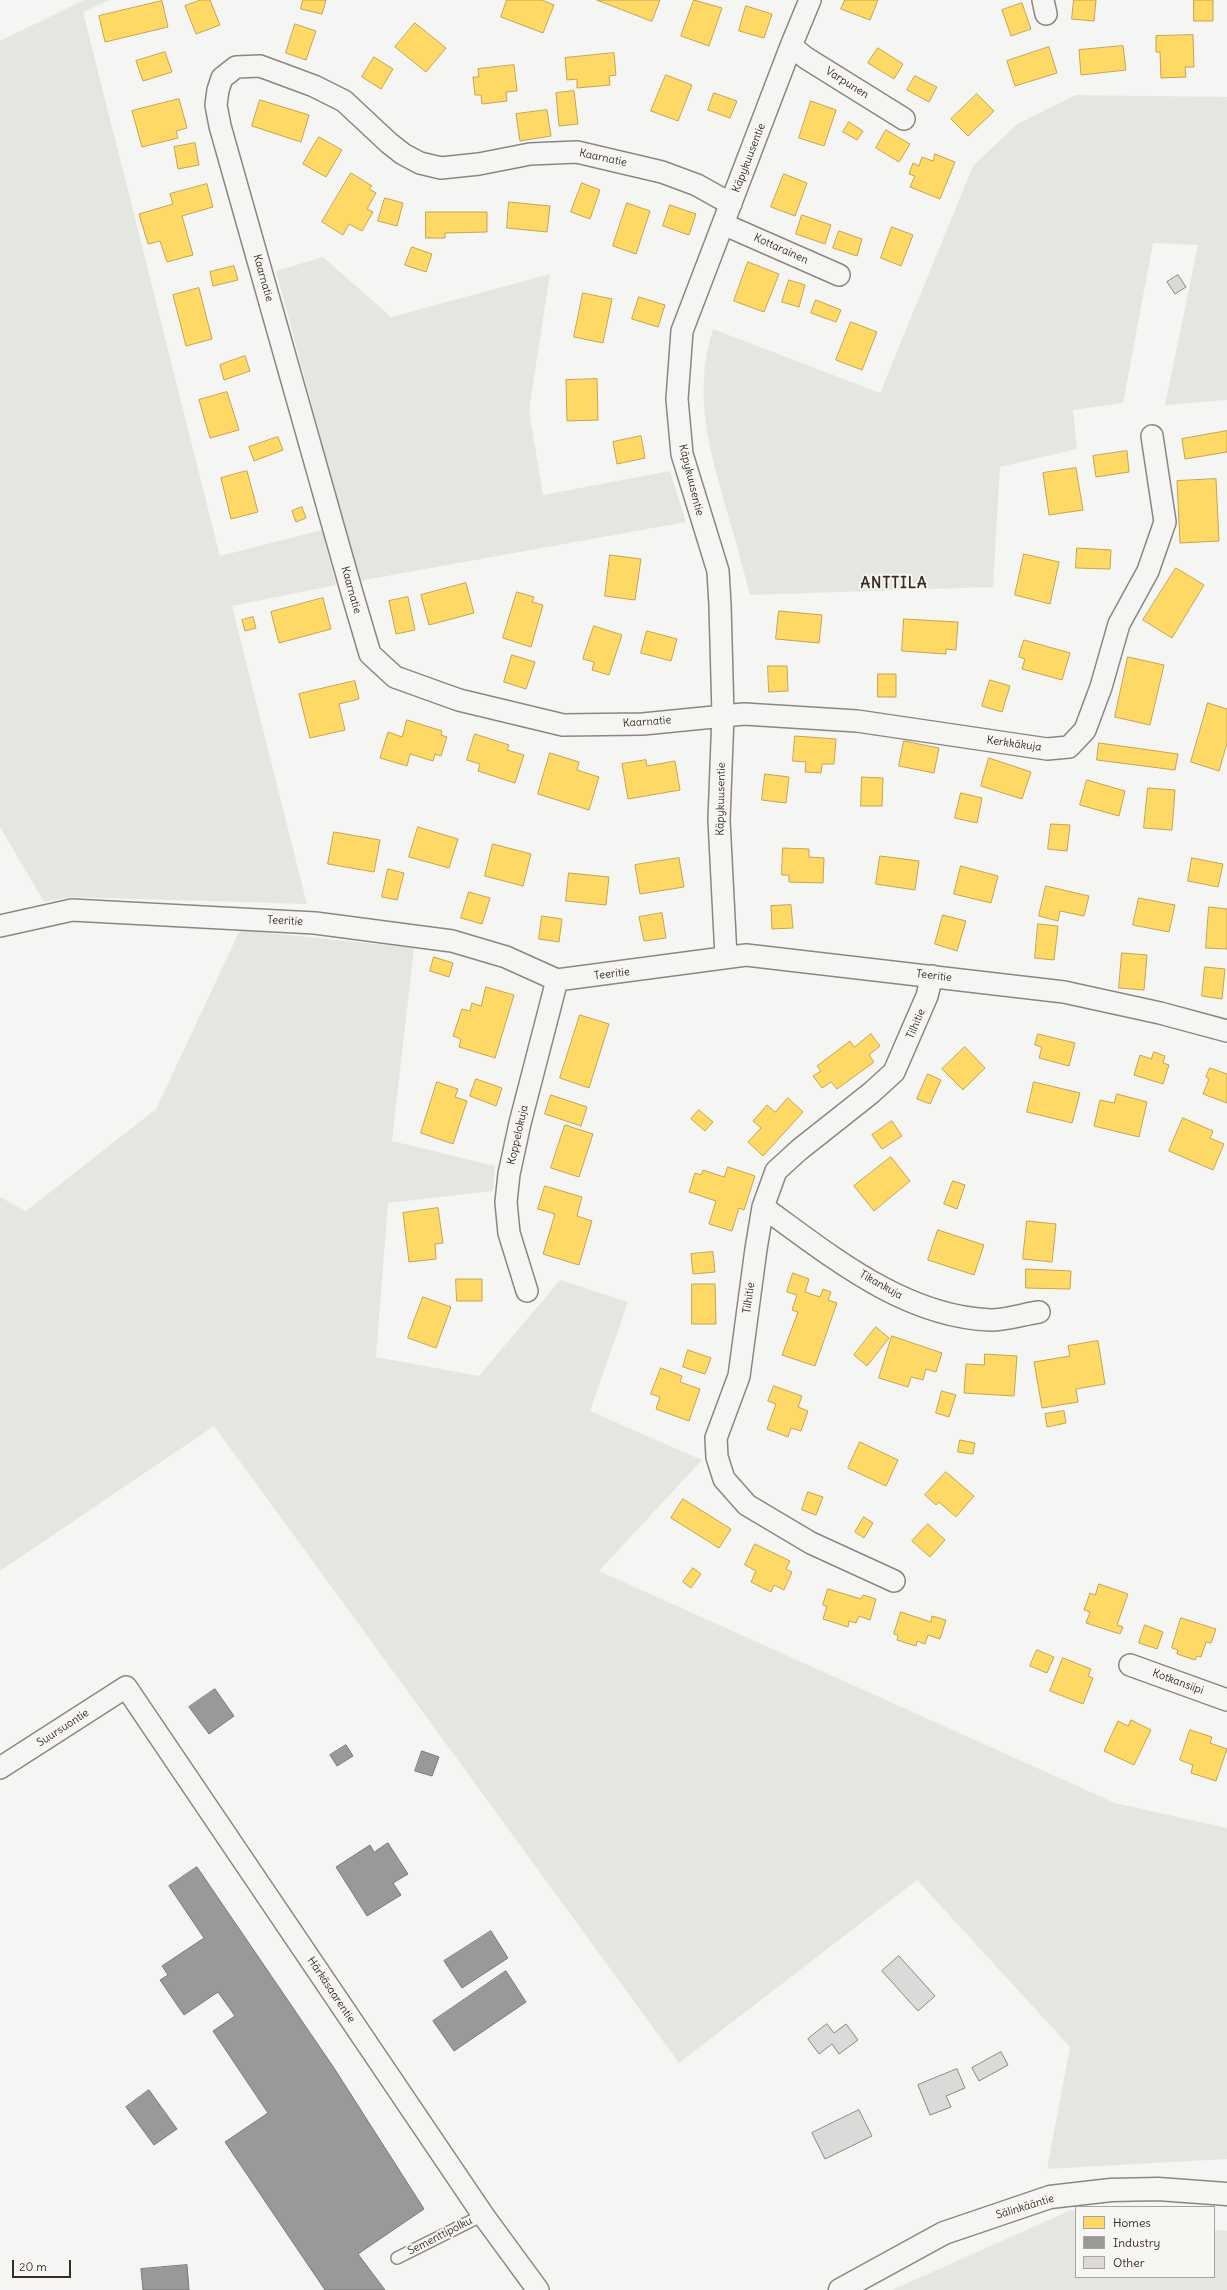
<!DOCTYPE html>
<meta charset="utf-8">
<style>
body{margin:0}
#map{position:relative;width:1227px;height:2290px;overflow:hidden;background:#f5f5f3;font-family:Delius,sans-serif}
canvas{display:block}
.legend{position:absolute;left:1075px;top:2206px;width:140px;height:72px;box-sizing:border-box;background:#f6f6f2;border:1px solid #aba49d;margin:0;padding:5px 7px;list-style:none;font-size:12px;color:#3b2a1e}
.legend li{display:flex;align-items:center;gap:8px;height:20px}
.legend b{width:20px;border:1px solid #aba49d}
.scale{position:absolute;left:12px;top:2260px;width:59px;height:18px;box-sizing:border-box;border:2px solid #3b2a1e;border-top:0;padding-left:5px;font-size:12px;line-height:14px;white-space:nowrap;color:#3b2a1e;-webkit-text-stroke:3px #f6f6f2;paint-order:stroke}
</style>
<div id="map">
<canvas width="1227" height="2290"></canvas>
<ul class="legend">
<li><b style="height:11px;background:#ffd966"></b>Homes</li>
<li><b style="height:11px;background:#999"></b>Industry</li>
<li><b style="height:11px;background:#dbdad8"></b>Other</li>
</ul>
<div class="scale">20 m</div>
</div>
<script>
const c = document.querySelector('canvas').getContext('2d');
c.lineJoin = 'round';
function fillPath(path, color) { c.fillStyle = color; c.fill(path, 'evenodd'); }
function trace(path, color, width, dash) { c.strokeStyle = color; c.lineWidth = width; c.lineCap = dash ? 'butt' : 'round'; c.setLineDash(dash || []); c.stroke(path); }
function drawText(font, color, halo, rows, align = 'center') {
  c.font = font + ' Delius,sans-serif'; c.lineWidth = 4; c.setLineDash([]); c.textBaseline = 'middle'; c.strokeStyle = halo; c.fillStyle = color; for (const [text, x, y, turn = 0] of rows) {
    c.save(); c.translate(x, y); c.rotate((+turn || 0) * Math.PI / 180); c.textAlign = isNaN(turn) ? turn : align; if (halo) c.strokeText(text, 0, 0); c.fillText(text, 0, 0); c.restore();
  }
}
const green = new Path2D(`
 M 84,0 L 110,0 L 83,12 L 220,556 L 322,530 L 336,585 L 232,606 L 307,904 L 72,897 L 44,902 L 0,827 L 0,41 Z
 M 1076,95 L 1227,97 L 1227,400 L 1165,405 L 1198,245 L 1153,243 L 1123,403 L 1073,410 L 1077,449 L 1000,467 L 993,587 L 750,595 C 743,568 736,542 728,515 C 710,451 692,395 713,329 L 880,393 L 973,166 L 1017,124 Z
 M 323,257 L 391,317 L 550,274 L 529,410 L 543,495 L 670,471 L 686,522 L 359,581 L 276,271 Z
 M 240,930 L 414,948 L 392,1141 L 495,1166 L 493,1191 L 388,1203 L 376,1357 L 479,1376 L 560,1280 L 628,1302 L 590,1411 L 702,1460 L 599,1571 L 1115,1803 L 1227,1828 L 1227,2159 L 1047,2169 L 1070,2047 L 917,1880 L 679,2063 L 214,1426 L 0,1571 L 0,1197 L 26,1211 L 156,1109 Z
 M 1071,2210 L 1076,2211 L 1076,2277 L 1214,2277 L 1214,2230 L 1227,2231 L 1227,2290 L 892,2290 Z`);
const homes = new Path2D(`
 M 201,0 L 210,0 L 220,25 L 196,34 L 185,6 Z
 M 303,0 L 326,0 L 322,14 L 301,9 Z
 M 507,0 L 542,0 L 554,5 L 543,33 L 501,17 Z
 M 597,0 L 660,0 L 652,21 Z
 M 694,0 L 722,8 L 709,46 L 681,36 Z
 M 845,0 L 878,0 L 870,20 L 841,9 Z
 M 1074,0 L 1096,0 L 1094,21 L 1072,19 Z
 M 1194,0 L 1213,0 L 1213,21 L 1194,21 Z
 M 162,1 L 168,27 L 105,42 L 99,16 Z
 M 1022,3 L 1031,29 L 1011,36 L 1002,10 Z
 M 746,6 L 772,14 L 764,38 L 739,31 Z
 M 415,23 L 446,48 L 426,72 L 395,47 Z
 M 295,24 L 316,31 L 306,60 L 286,53 Z
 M 1193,35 L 1194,67 L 1185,67 L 1186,77 L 1161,78 L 1160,52 L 1156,52 L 1156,36 Z
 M 1123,46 L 1126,70 L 1081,75 L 1079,50 Z
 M 1049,47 L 1057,73 L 1015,86 L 1007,61 Z
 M 878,48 L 903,64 L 894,79 L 868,63 Z
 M 165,52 L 172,72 L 143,81 L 136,61 Z
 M 614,53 L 616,75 L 609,76 L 610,85 L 577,88 L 577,79 L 567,80 L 565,58 Z
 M 374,57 L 393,69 L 381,89 L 362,77 Z
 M 514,65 L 517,91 L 506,92 L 507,101 L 482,104 L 481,95 L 475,95 L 473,77 L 479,77 L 478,69 Z
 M 666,75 L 692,85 L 678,121 L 651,111 Z
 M 915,76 L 937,87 L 929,102 L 907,90 Z
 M 574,91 L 578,124 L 559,126 L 556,93 Z
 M 714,93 L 737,101 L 730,118 L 708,110 Z
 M 977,94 L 994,111 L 968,136 L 951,119 Z
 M 179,99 L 187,128 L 176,131 L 178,138 L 142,147 L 132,111 Z
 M 260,100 L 309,115 L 301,142 L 252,126 Z
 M 811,101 L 836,110 L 824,146 L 799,138 Z
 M 547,110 L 551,136 L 520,141 L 516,114 Z
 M 849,122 L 863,131 L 857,140 L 843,132 Z
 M 886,130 L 910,144 L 899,162 L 876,148 Z
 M 319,137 L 342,150 L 326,177 L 303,164 Z
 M 195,143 L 199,165 L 178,169 L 174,147 Z
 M 935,154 L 955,162 L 940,199 L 910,187 L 915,176 L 909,174 L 913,163 L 919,166 L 922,157 L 933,161 Z
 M 351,173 L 372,186 L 369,189 L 376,193 L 367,209 L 373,212 L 362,231 L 349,224 L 343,235 L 322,222 Z
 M 784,174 L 807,183 L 795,216 L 771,207 Z
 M 582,183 L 600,190 L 590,219 L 571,212 Z
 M 207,184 L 213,207 L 182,216 L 193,255 L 167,262 L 160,241 L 148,244 L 139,214 L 173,204 L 170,194 Z
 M 385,198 L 403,203 L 397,226 L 378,221 Z
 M 509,202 L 550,206 L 547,232 L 507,228 Z
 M 627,203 L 650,211 L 636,254 L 613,246 Z
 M 670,205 L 696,214 L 689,235 L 663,226 Z
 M 426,212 L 487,212 L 487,232 L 445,233 L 445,238 L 426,238 Z
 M 802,215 L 831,225 L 825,244 L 796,234 Z
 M 892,227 L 913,235 L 901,266 L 881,258 Z
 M 839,231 L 862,239 L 857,256 L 833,248 Z
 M 412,247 L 432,254 L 426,272 L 405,265 Z
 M 748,262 L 779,274 L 764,312 L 734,301 Z
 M 234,266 L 238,280 L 213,286 L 210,272 Z
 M 789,280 L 805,285 L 799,307 L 782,302 Z
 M 199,288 L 212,339 L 186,346 L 173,295 Z
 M 583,293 L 612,299 L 603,343 L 574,337 Z
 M 639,297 L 665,305 L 658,327 L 632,319 Z
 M 816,300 L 841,310 L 836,322 L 811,313 Z
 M 851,322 L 877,332 L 862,370 L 836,360 Z
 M 245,356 L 250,371 L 224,380 L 220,365 Z
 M 597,379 L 598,420 L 567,421 L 566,380 Z
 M 227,392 L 239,430 L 210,438 L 199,400 Z
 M 1227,431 L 1227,452 L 1185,459 L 1182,439 Z
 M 641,436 L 645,458 L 617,464 L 613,442 Z
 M 278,437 L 283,450 L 254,461 L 249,447 Z
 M 1127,451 L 1129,472 L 1096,477 L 1093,456 Z
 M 1076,468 L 1083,510 L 1049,515 L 1043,473 Z
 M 247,471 L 258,512 L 231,519 L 221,478 Z
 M 1216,479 L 1219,541 L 1180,543 L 1177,481 Z
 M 302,507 L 306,518 L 296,522 L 292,511 Z
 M 1077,548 L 1111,550 L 1110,569 L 1076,568 Z
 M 1024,554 L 1059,562 L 1050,604 L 1015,595 Z
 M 610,555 L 641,559 L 635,600 L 605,596 Z
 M 1176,568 L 1204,585 L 1172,638 L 1143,620 Z
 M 466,583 L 474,613 L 429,625 L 421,595 Z
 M 517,592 L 534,597 L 532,602 L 543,605 L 531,647 L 503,638 Z
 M 408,597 L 415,630 L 396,634 L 389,601 Z
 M 323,598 L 331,629 L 279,643 L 271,612 Z
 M 779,611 L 822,615 L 819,643 L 776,639 Z
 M 253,617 L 256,628 L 245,631 L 242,620 Z
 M 904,619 L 958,622 L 956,650 L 946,649 L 946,654 L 902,651 Z
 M 594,626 L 622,635 L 609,675 L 592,670 L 594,662 L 583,659 Z
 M 647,631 L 677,639 L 671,661 L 641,653 Z
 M 1024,640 L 1070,653 L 1062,680 L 1022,669 L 1025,659 L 1019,657 Z
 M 512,655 L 535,662 L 526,689 L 504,682 Z
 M 1128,657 L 1164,665 L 1150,725 L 1115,717 Z
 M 768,666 L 787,666 L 788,691 L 769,692 Z
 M 878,674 L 896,674 L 896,697 L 878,697 Z
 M 990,680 L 1010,686 L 1002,712 L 982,706 Z
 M 355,681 L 359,699 L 339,704 L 345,730 L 310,738 L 299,694 Z
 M 1208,703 L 1227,709 L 1227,743 L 1219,771 L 1191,762 Z
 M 407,720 L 442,731 L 441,735 L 447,737 L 441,756 L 435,754 L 433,761 L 410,754 L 407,766 L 380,758 L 388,732 L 402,737 Z
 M 475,734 L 509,745 L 507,750 L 524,755 L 515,783 L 478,771 L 480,764 L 467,760 Z
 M 795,736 L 836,739 L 834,764 L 822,764 L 821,773 L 805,772 L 806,762 L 793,761 Z
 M 904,741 L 939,748 L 934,773 L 899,766 Z
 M 1099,743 L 1178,754 L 1175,770 L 1097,760 Z
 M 550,753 L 579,762 L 577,770 L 599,777 L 589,810 L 538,794 Z
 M 989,758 L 1031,772 L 1022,799 L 981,786 Z
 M 646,760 L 647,766 L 675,761 L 680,790 L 628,799 L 622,764 Z
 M 765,774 L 789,777 L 786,803 L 762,800 Z
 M 862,777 L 883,778 L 882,806 L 861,806 Z
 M 1087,780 L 1125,791 L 1119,816 L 1080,805 Z
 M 1148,788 L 1175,790 L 1172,830 L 1144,828 Z
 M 961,793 L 982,798 L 977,823 L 955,818 Z
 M 1051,824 L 1070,825 L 1067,851 L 1048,849 Z
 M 418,827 L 458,839 L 449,868 L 409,857 Z
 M 334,832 L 380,840 L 374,872 L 328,864 Z
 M 493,844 L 531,854 L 523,886 L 485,876 Z
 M 783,848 L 809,849 L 809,857 L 824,858 L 823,883 L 789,882 L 789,875 L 782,875 Z
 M 880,856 L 919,861 L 915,890 L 876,884 Z
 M 679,858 L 684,887 L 640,894 L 635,865 Z
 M 1192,858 L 1223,864 L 1218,887 L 1188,881 Z
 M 961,866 L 998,876 L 991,903 L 954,894 Z
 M 388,869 L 404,873 L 397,900 L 382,897 Z
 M 569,873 L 609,877 L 606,905 L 566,901 Z
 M 1046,886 L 1089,896 L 1084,916 L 1060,911 L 1058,921 L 1039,916 Z
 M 469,892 L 490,898 L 482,924 L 461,918 Z
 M 1139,898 L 1175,905 L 1169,932 L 1133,925 Z
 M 791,905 L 793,928 L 772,929 L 771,906 Z
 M 1209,907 L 1227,909 L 1227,949 L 1206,948 Z
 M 662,913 L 666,938 L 644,941 L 639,917 Z
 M 943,915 L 966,921 L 957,951 L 935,944 Z
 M 542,916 L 562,919 L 559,942 L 539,939 Z
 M 1038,924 L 1058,926 L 1054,960 L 1035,958 Z
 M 1122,953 L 1147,955 L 1144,990 L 1119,988 Z
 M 434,957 L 453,963 L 449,977 L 430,971 Z
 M 1205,967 L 1225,969 L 1222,999 L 1202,996 Z
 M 486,987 L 514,995 L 495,1058 L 459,1047 L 461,1039 L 453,1036 L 462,1009 L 470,1011 L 472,1003 L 481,1006 Z
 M 580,1015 L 609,1024 L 589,1088 L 560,1078 Z
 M 871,1034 L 880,1046 L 869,1055 L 874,1062 L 837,1089 L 831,1082 L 822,1088 L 813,1076 L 821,1071 L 817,1066 L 850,1041 L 854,1047 Z
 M 1038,1034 L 1075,1043 L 1069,1066 L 1039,1058 L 1042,1047 L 1035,1045 Z
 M 965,1047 L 985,1068 L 963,1090 L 942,1069 Z
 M 1154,1052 L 1165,1056 L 1163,1063 L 1169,1065 L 1163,1084 L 1134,1075 L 1140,1055 L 1151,1059 Z
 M 1210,1068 L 1227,1074 L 1227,1103 L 1203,1094 L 1209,1079 L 1206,1077 Z
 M 928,1074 L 941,1080 L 930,1104 L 917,1099 Z
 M 476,1079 L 502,1088 L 496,1106 L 470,1096 Z
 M 437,1082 L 458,1089 L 455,1097 L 467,1101 L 453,1144 L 421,1133 Z
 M 1034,1082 L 1080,1093 L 1072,1123 L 1027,1112 Z
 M 1117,1094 L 1147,1102 L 1139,1137 L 1094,1126 L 1100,1100 L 1114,1103 Z
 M 551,1095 L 587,1107 L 581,1126 L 545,1114 Z
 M 788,1098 L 803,1112 L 763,1156 L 748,1142 L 761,1128 L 753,1121 L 767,1105 L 775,1112 Z
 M 699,1110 L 713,1122 L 705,1131 L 691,1119 Z
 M 1183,1118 L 1213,1131 L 1210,1138 L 1224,1144 L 1213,1170 L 1169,1151 Z
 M 892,1121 L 902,1136 L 882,1149 L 872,1135 Z
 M 565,1125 L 593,1134 L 579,1177 L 551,1168 Z
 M 891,1157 L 910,1181 L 874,1211 L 854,1186 Z
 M 728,1167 L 755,1176 L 744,1210 L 739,1208 L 732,1231 L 709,1224 L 716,1201 L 689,1192 L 695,1173 L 701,1175 L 703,1170 L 724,1177 Z
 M 953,1181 L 965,1185 L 957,1209 L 944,1204 Z
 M 545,1186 L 582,1197 L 577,1216 L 592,1221 L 579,1265 L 543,1254 L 555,1214 L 538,1209 Z
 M 438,1208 L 443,1243 L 435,1244 L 436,1259 L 409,1262 L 403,1213 Z
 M 1027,1221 L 1056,1224 L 1052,1262 L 1023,1259 Z
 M 938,1230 L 984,1245 L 974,1275 L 928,1260 Z
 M 713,1252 L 715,1272 L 693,1274 L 691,1254 Z
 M 1026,1269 L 1071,1271 L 1070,1289 L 1026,1288 Z
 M 793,1273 L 809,1279 L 805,1292 L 820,1297 L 823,1289 L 831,1292 L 828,1300 L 837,1303 L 815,1366 L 782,1355 L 798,1312 L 792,1310 L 797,1295 L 787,1292 Z
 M 456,1279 L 482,1279 L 482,1301 L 457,1301 Z
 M 692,1284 L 715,1284 L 716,1324 L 692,1324 Z
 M 423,1297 L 451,1307 L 436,1348 L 408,1338 Z
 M 876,1327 L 889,1338 L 867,1366 L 854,1355 Z
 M 892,1336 L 942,1353 L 936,1372 L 926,1369 L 923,1380 L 911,1377 L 908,1387 L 879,1378 Z
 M 1098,1341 L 1105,1384 L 1076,1389 L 1078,1402 L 1042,1408 L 1034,1362 L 1070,1356 L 1068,1346 Z
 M 688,1350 L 711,1358 L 705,1374 L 683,1367 Z
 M 985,1354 L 1017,1356 L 1014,1396 L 964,1393 L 966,1364 L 984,1365 Z
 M 661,1368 L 682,1376 L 680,1382 L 700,1389 L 689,1421 L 656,1409 L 660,1397 L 651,1394 Z
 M 774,1386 L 802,1396 L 798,1407 L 808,1411 L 801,1431 L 791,1428 L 788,1437 L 767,1429 L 776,1404 L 768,1401 Z
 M 942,1391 L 956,1395 L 949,1417 L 936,1413 Z
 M 1064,1411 L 1066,1423 L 1047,1427 L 1045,1414 Z
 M 960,1440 L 975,1443 L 973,1454 L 958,1452 Z
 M 860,1442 L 898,1460 L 886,1486 L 848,1468 Z
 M 946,1472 L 974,1496 L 956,1517 L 939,1502 L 936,1505 L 925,1495 Z
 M 808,1492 L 823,1497 L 816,1515 L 802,1510 Z
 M 683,1499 L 731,1529 L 719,1548 L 671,1518 Z
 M 864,1517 L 873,1523 L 864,1538 L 855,1532 Z
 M 928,1524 L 945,1540 L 930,1557 L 912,1541 Z
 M 755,1544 L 790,1561 L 786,1569 L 792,1572 L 784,1590 L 774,1585 L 771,1592 L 751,1582 L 756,1571 L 745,1565 Z
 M 693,1568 L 701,1574 L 691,1588 L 683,1582 Z
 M 1099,1584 L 1128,1594 L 1117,1625 L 1123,1627 L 1120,1634 L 1086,1623 L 1090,1612 L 1084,1610 L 1090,1593 L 1095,1595 Z
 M 828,1589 L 861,1599 L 863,1595 L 876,1599 L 870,1620 L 859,1616 L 856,1623 L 849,1621 L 848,1627 L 823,1619 L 827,1606 L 823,1605 Z
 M 901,1612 L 931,1622 L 932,1616 L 946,1620 L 940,1639 L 928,1635 L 925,1644 L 917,1641 L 916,1646 L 897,1640 L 898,1635 L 894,1634 Z
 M 1181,1618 L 1216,1629 L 1211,1643 L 1206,1642 L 1201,1657 L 1197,1656 L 1195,1660 L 1177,1654 L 1178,1650 L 1172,1648 Z
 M 1145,1625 L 1163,1632 L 1157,1649 L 1139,1643 Z
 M 1037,1650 L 1054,1657 L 1047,1673 L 1030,1666 Z
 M 1063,1658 L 1091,1669 L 1088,1676 L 1093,1678 L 1083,1704 L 1050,1691 Z
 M 1131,1720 L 1151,1730 L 1134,1765 L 1104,1751 L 1118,1721 L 1128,1726 Z
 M 1190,1730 L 1212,1737 L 1210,1743 L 1227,1749 L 1216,1781 L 1191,1773 L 1193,1765 L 1180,1760 Z`);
const industry = new Path2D(`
 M 215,1689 L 234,1716 L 209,1734 L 189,1707 Z
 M 346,1745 L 353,1756 L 337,1766 L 330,1755 Z
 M 422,1751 L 439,1757 L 432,1776 L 415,1771 Z
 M 388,1843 L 408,1874 L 393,1883 L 401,1895 L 367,1916 L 336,1867 L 370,1845 L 374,1852 Z
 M 197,1867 L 334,2068 L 424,2209 L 358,2254 L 385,2290 L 325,2290 L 225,2142 L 268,2113 L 213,2031 L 235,2016 L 218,1992 L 184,2015 L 160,1980 L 168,1975 L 162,1966 L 204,1938 L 169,1886 Z
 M 491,1931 L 508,1958 L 462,1988 L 444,1961 Z
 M 506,1971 L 526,2002 L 454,2051 L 433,2021 Z
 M 149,2090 L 177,2129 L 154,2145 L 126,2107 Z
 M 187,2265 L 189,2290 L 143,2290 L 141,2269 Z`);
const building = new Path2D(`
 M 1178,275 L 1186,287 L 1175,294 L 1167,282 Z
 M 899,1956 L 935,1996 L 918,2011 L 882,1971 Z
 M 827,2024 L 834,2033 L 846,2024 L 858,2040 L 839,2054 L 832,2044 L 819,2054 L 808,2039 Z
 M 1001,2052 L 1008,2065 L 979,2081 L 972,2068 Z
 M 957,2069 L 965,2088 L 946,2096 L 951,2107 L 930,2115 L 918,2085 Z
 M 859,2110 L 872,2136 L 825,2159 L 812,2133 Z`);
const service = new Path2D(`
 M 397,2258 L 483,2215`);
const minor = new Path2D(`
 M 1043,0 L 1046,14
 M 791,46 L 806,58 L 904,119
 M 731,204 L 697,185 L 662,172 L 577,152 L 530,154 L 479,164 L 441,168 L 420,163 L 403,154 L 389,143 L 344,101 L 314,86 L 260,66 L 236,67 L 222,78 L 218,90 L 216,105 L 220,126 L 352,593 L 370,654 L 395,677 L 459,700 L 563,725 L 643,724 L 744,714 L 857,721 L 1047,749 L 1069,747 L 1085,730 L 1101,687 L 1119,624 L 1148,571 L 1165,522 L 1152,436
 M 723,224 L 839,275
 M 0,926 L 72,910 L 315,923 L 452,941 L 506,957 L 557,980 L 746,955 L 1064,992 L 1160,1013 L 1227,1031
 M 726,957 L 719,820 L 723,715 L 720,605 L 718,571 L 682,454 L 677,399 L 682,331 L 791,46 L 810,0
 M 763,1207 C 831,1256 904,1317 991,1320 C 1007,1320 1024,1314 1039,1312
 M 527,1291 L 509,1233 L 506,1202 L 509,1174 L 520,1123 L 557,980
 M 894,1581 L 811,1543 L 747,1505 L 724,1479 L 717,1457 L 716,1438 L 739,1376 L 756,1249 L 763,1207 L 776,1171 L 799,1150 L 871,1093 L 894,1072 L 927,996 L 932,976
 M 1130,1665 L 1227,1700
 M 0,1768 L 126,1687 L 483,2215 L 538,2290`);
const tertiary = new Path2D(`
 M 840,2290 L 944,2233 L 1050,2197 L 1111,2190 L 1158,2189 L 1227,2194`);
const streetNames = [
 ["Varpunen",847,83,32],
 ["Kaarnatie",603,158,12],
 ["Käpykuusentie",749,158,-69],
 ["Kottarainen",781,249,24],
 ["Kaarnatie",263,278,74],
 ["Käpykuusentie",691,480,76],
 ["Kaarnatie",351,590,74],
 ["Kaarnatie",647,722,-4],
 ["Kerkkäkuja",1014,744,8],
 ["Käpykuusentie",721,799,-89],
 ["Teeritie",285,921,3],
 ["Teeritie",612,974,-7],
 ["Teeritie",934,976,7],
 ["Tilhitie",916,1024,-67],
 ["Koppelokuja",518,1135,-77],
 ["Tikankuja",881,1285,29],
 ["Tilhitie",749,1298,-82],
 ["Kotkansiipi",1178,1682,20],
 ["Suursuontie",63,1728,-33],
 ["Härkäsaarentie",331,1990,56],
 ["Sälinkääntie",1025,2207,-17],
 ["Sementtipolku",440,2236,-27]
];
const districtNames = [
 ["ANTTILA",894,584]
];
fillPath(green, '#e6e6e1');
fillPath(homes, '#ffd966');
trace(homes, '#c4a450', 1);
fillPath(industry, '#999');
trace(industry, '#7d7874', 1);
fillPath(building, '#dbdad8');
trace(building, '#8a8683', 1);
trace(service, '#8a8683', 14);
trace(minor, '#8a8683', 24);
trace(tertiary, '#8a8683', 25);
trace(service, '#f5f5f3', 11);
trace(minor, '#f5f5f3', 21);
trace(tertiary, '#f5f5f3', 22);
drawText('11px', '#3b2a1e', '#f6f6f2', streetNames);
c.letterSpacing = '1px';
drawText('bold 15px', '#3b2a1e', '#f6f6f2', districtNames);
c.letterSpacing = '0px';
</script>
